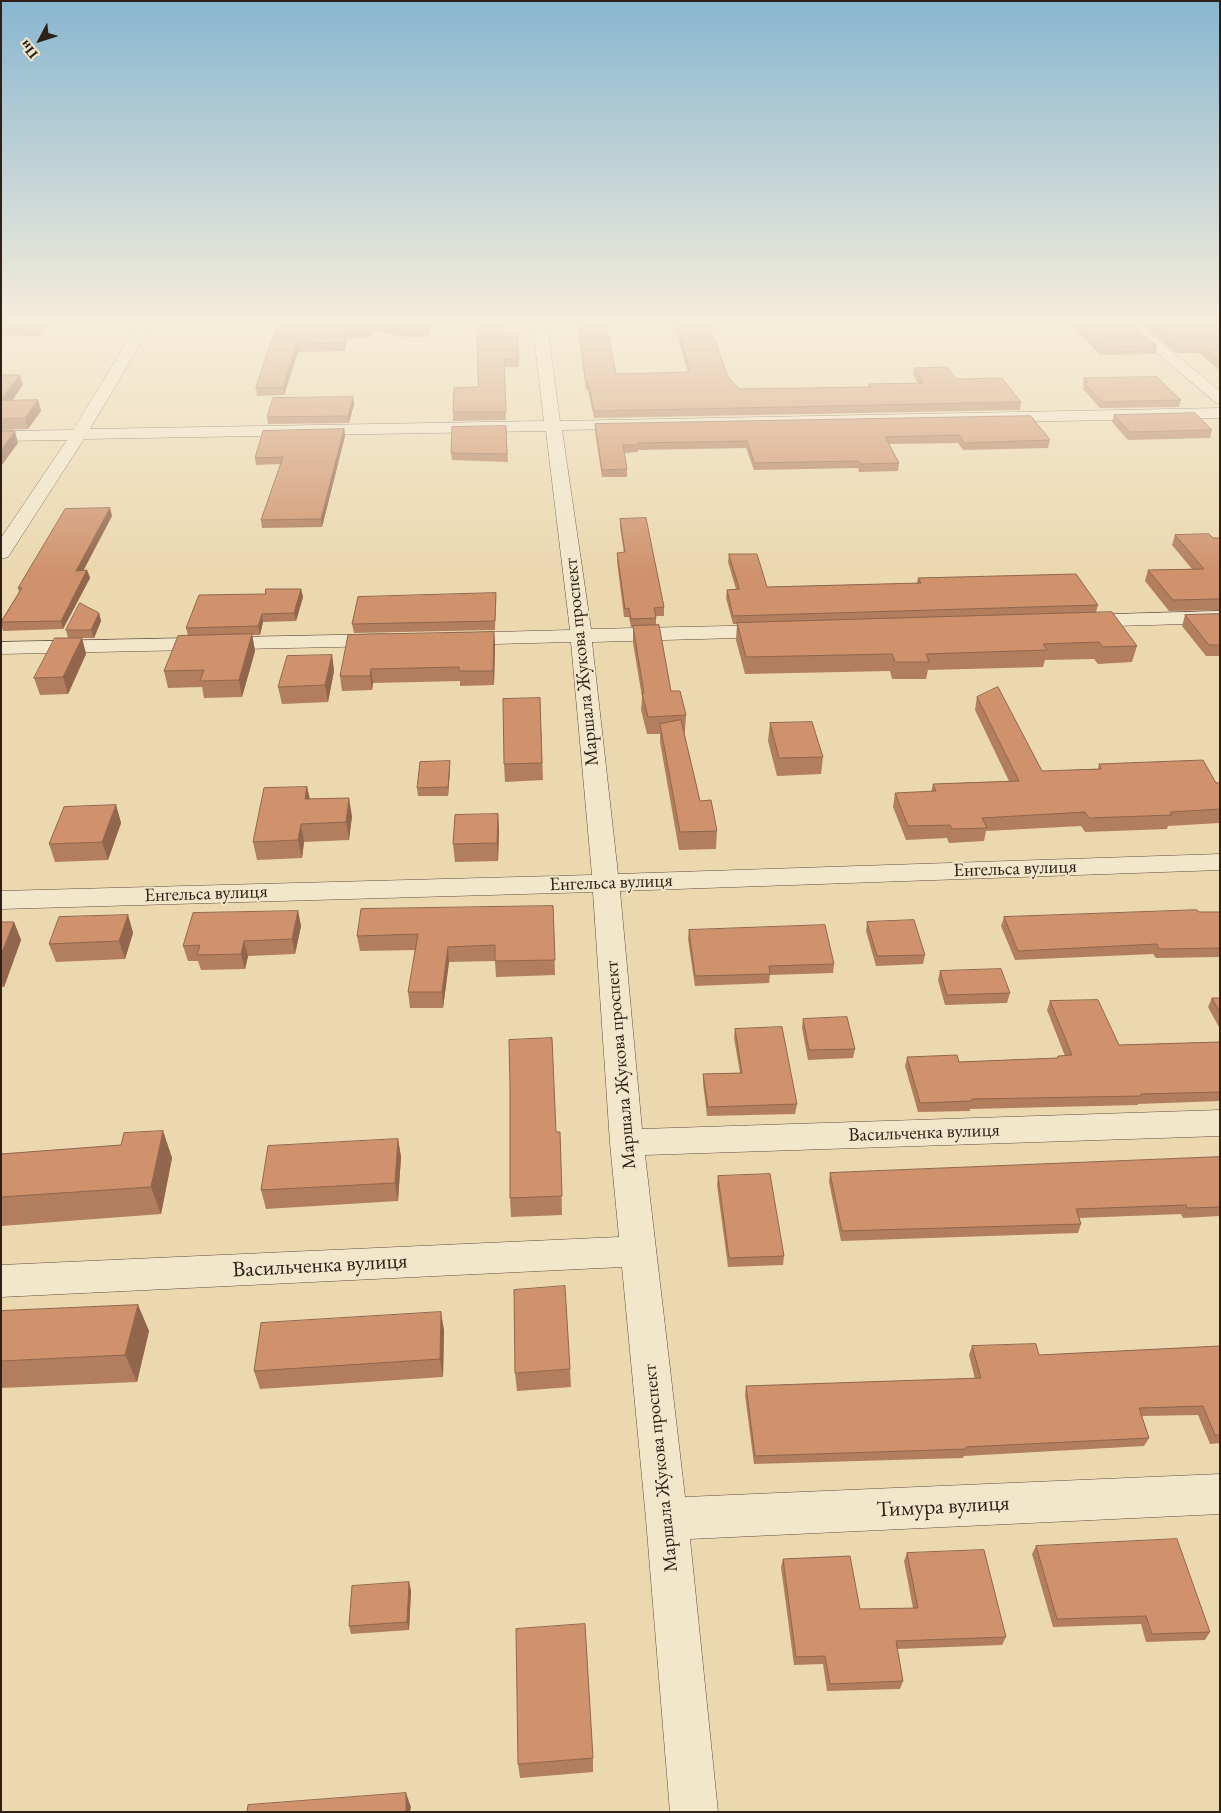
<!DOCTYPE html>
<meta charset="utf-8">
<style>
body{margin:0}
#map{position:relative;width:1221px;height:1813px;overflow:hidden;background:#ebd8af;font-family:"EB Garamond",serif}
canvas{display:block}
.frame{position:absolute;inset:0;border:2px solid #2e2017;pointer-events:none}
.north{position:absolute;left:15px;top:15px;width:50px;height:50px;-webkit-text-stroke:4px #f2e6cb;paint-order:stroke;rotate:230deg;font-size:14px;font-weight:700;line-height:20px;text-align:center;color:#2e2017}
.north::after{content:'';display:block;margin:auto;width:18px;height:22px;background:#2e2017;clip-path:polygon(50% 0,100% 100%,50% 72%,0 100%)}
</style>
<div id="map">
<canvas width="1221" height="1813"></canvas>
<div class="frame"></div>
<div class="north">Пн</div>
</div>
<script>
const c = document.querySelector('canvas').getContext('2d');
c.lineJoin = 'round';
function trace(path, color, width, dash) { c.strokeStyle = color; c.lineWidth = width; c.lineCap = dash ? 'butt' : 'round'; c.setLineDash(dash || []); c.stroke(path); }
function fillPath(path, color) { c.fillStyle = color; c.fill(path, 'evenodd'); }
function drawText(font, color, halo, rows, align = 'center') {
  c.font = font + ' "EB Garamond",serif'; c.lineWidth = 4; c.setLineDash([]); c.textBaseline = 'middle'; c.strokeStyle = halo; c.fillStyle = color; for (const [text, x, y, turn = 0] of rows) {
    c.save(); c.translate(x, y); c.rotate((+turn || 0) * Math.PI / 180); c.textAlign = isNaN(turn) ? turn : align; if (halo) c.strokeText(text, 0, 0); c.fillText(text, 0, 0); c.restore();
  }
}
const minor = new Path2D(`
 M 141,319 L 155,319 L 90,429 L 544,421 L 532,319 L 546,319 L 560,421 L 1220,408 L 1220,418 L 562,430 L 591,629 L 773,625 L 780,627 L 784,631 L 780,635 L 773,637 L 592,642 L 618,874 L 1220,854 L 1220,870 L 620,891 L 642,1129 L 1220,1110 L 1220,1136 L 645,1155 L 685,1497 L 1220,1474 L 1220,1514 L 690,1539 L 718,1812 L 670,1812 L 646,1519 L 622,1267 L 1,1297 L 1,1265 L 619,1237 L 610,1143 L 593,892 L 1,909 L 1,891 L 592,875 L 571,642 L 457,645 L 450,643 L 446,639 L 450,635 L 457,633 L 570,630 L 546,431 L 84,439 L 8,557 L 1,559 L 1,538 L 67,440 L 1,441 L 1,431 L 73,430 Z
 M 1117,319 L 1132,319 L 1220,391 L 1220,404 L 1215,402 Z
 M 1220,611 L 1220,623 L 1081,627 L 1074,625 L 1071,621 L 1074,617 L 1081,615 Z
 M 384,634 L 392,635 L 395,640 L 392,645 L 384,646 L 1,654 L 1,642 Z`);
const wall = new Path2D(`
 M 1,319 L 139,319 L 52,320 L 39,336 L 1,336 Z
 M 170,319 L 431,319 L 428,337 L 402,337 L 373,330 L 371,337 L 347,338 L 345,351 L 298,352 L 284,395 L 257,396 L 256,388 L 279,321 L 170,323 Z
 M 577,319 L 605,319 L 616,374 L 688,372 L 672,319 L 707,319 L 728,377 L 739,389 L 869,387 L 869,384 L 918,383 L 913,375 L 914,368 L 956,379 L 1021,402 L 1020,410 L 594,418 L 588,390 L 586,390 Z
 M 1066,319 L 1125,319 L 1157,346 L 1155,354 L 1100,355 Z
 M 1134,319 L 1220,319 L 1220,371 L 1199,353 L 1177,353 Z
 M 502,334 L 517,334 L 519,367 L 504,367 L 506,420 L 453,421 L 453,412 L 478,387 Z
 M 1,375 L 23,385 L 12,401 L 38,400 L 41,411 L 28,429 L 1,430 Z
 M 1084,378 L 1181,400 L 1179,407 L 1100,408 L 1083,389 L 1084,386 L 1083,385 Z
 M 353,397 L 354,404 L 349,423 L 268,424 L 267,417 Z
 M 1114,415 L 1212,430 L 1210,438 L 1128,440 L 1112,422 Z
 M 1031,416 L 1050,440 L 1048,448 L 963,450 L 958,443 L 889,444 L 899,463 L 898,471 L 859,472 L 858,468 L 754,470 L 746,448 L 638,450 L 638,452 L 624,453 L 627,469 L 627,477 L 602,477 L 595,431 L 595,424 Z
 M 506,426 L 508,462 L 452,460 L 451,453 Z
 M 344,429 L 345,436 L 322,527 L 262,528 L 261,520 L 281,464 L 256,465 L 255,458 Z
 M 112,516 L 83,570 L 87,570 L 90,578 L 63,629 L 3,631 L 1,624 L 1,621 L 19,592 L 18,588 Z
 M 620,519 L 664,607 L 664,616 L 656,616 L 656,626 L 671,691 L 686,715 L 685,732 L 684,733 L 700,801 L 717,831 L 716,849 L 679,850 L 660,742 L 660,734 L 647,734 L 641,710 L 642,697 L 633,643 L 633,627 L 631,627 L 629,617 L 624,617 L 617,561 L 617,553 L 624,553 L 620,527 Z
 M 1175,535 L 1213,538 L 1220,538 L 1220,610 L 1169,611 L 1145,581 L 1148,570 L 1192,569 L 1172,545 Z
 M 729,554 L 767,587 L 917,583 L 918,578 L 1098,605 L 1096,612 L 1137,646 L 1132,662 L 1098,664 L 1094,659 L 1045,660 L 1043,667 L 928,670 L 926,679 L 892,679 L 890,671 L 745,674 L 736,640 L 737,624 L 733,624 L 726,598 L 727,590 L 736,589 L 728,562 Z
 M 301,589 L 303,597 L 296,621 L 263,622 L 260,635 L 252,635 L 255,651 L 242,697 L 204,698 L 202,687 L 168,688 L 164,671 L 188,636 L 186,628 L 265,594 Z
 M 496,593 L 495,630 L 354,633 L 352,624 Z
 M 99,613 L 101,621 L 94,638 L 82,638 L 86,654 L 68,694 L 40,695 L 34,678 L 68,638 L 66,630 Z
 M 1220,614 L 1220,656 L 1206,656 L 1182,626 L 1185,615 Z
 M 494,632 L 495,646 L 494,685 L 460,686 L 460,681 L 373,683 L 372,690 L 342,691 L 340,676 Z
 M 332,655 L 334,671 L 328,702 L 282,704 L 278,687 Z
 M 977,697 L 1042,771 L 1098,769 L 1099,764 L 1220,783 L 1220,823 L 1168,826 L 1167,829 L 1085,832 L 1081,826 L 986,831 L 984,841 L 949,843 L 947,838 L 906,840 L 893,807 L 895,793 L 931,792 L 933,784 L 1009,781 L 975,710 Z
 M 540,698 L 543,780 L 505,782 L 504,764 Z
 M 770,723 L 823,757 L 821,774 L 777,776 L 768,741 Z
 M 450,761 L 450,770 L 448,796 L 418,796 L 417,788 Z
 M 307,787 L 310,799 L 352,816 L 349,840 L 304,842 L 302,858 L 257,860 L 253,842 Z
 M 116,805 L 121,823 L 108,860 L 55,862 L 49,844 Z
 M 498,814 L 499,831 L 498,861 L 455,862 L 453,844 Z
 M 553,906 L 555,975 L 496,977 L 495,961 L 449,962 L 443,1008 L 410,1008 L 408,992 L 415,950 L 360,951 L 357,936 Z
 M 298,911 L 301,926 L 295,954 L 248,956 L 245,969 L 201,970 L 198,961 L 188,961 L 183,946 Z
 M 1220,912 L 1220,957 L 1156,958 L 1153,954 L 1015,960 L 1001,926 L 1004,917 Z
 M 128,915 L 133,933 L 125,959 L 56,962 L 49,944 Z
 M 1,922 L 14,922 L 21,940 L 4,987 L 1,987 Z
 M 867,922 L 925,955 L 923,964 L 876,966 L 866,931 Z
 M 689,930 L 834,964 L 833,973 L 770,975 L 769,983 L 695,986 L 688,939 Z
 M 940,971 L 1010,993 L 1007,1003 L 945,1005 L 938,980 Z
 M 1212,998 L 1220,998 L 1220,1029 L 1208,1007 Z
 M 1050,1001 L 1119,1045 L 1220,1042 L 1220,1101 L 1138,1104 L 1138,1105 L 970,1109 L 970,1111 L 918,1112 L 905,1066 L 907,1057 L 959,1062 L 1057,1058 L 1058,1056 L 1065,1056 L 1047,1010 Z
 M 803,1019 L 855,1049 L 853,1058 L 808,1060 L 802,1028 Z
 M 735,1029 L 797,1104 L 795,1114 L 707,1116 L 703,1083 L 703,1074 L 740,1073 L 734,1038 Z
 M 163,1131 L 172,1158 L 161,1214 L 1,1226 L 1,1154 L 121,1145 Z
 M 556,1132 L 560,1132 L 562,1215 L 511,1217 L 510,1198 Z
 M 398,1139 L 401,1157 L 398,1201 L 266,1209 L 261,1190 Z
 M 1220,1157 L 1220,1216 L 1183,1218 L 1181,1214 L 1079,1218 L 1081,1224 L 1078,1233 L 841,1241 L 829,1182 L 830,1173 Z
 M 718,1176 L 784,1256 L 783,1265 L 728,1267 L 717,1185 Z
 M 138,1305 L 149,1331 L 137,1382 L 1,1388 L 1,1311 Z
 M 444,1330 L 443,1377 L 260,1389 L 254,1371 Z
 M 972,1346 L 1039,1355 L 1220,1346 L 1220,1443 L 1210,1444 L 1198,1415 L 1142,1416 L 1149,1438 L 1144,1446 L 964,1456 L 963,1458 L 754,1464 L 745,1395 L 746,1386 L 975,1379 L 969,1355 Z
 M 570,1369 L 571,1387 L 517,1391 L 515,1373 Z
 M 1036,1546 L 1210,1632 L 1205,1640 L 1146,1642 L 1141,1624 L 1053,1627 L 1032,1554 Z
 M 907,1553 L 1006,1637 L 1002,1645 L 897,1649 L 903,1681 L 900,1689 L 827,1691 L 823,1664 L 794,1665 L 781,1567 L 783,1559 L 860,1609 L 913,1608 L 904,1561 Z
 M 409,1582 L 411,1591 L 409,1630 L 351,1634 L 349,1626 Z
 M 593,1758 L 593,1772 L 520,1778 L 518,1764 Z`);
const shadedWall = new Path2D(`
 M 44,319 L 51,319 L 52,320 L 39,336 L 37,328 Z
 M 429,319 L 431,319 L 428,337 L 427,329 Z
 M 372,323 L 373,330 L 371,337 L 370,330 Z
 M 346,330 L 347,338 L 345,351 L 344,343 Z
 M 297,344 L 298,352 L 284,395 L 283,387 Z
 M 20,375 L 23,385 L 3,412 L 1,405 L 1,399 Z
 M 353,397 L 354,404 L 349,423 L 348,416 Z
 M 38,400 L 41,411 L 28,429 L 25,418 Z
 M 344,429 L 345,436 L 322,527 L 321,519 Z
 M 15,431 L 18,443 L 2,465 L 1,462 L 1,450 Z
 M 110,508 L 112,516 L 79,579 L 76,571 Z
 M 87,570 L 90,578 L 63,629 L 61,621 Z
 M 301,589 L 303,597 L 296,621 L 294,613 Z
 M 99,613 L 101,621 L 94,638 L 91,630 Z
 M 262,614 L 263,622 L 260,635 L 258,626 Z
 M 494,632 L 495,646 L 494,685 L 493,671 Z
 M 252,634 L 255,651 L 242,697 L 239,680 Z
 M 82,638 L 86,654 L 68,694 L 63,677 Z
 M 332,655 L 334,671 L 328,702 L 325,685 Z
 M 371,669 L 373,683 L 372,690 L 370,676 Z
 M 450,761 L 450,770 L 448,796 L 448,787 Z
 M 307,787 L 311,805 L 305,799 Z
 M 349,798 L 352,816 L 349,840 L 346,822 Z
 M 116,805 L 121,823 L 108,860 L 102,842 Z
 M 498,814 L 499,831 L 498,861 L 497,843 Z
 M 301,824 L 304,842 L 302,858 L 298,840 Z
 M 298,911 L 301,926 L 295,954 L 292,939 Z
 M 128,915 L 133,933 L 125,959 L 119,941 Z
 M 14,922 L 21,940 L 4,987 L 1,980 L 1,955 Z
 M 244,941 L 248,956 L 245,969 L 241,954 Z
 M 448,947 L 449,962 L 443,1008 L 442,992 Z
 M 163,1131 L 172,1158 L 161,1214 L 151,1187 Z
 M 398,1139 L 401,1157 L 398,1201 L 395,1183 Z
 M 138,1305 L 149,1331 L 137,1382 L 125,1355 Z
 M 441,1312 L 444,1330 L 443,1377 L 440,1359 Z
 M 409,1582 L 411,1591 L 409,1630 L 407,1622 Z
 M 406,1793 L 411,1807 L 410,1812 L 406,1812 Z`);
const building = new Path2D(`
 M 1,319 L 44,319 L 37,328 L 1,329 Z
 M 279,319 L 429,319 L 427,329 L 401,330 L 372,323 L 370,330 L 346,330 L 344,343 L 297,344 L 283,387 L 256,388 Z
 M 477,319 L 502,319 L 502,334 L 517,334 L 519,359 L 504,359 L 506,412 L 453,412 L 454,388 L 478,387 Z
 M 578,319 L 605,319 L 616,374 L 690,372 L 675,319 L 707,319 L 728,377 L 739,389 L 871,387 L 869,384 L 924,383 L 914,368 L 947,367 L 956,379 L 1002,378 L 1021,402 L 594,411 L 588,382 L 586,382 Z
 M 1074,319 L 1125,319 L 1157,346 L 1102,347 Z
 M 1145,319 L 1220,319 L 1220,362 L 1201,345 L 1179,346 Z
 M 1,375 L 20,375 L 1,399 Z
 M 1157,377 L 1181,400 L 1102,402 L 1084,383 L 1088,383 L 1084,378 Z
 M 353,397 L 348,416 L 267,417 L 273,398 Z
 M 38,400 L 25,418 L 1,419 L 1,401 Z
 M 1195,413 L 1212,430 L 1130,432 L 1114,415 Z
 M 1031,416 L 1050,440 L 964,443 L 959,435 L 885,437 L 899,463 L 860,464 L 858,461 L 754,463 L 747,441 L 638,443 L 638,445 L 623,445 L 627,469 L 602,470 L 595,424 Z
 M 506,426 L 507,454 L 451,453 L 452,427 Z
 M 344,429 L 321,519 L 261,520 L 283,457 L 255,458 L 263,431 Z
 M 1,431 L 15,431 L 1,450 Z
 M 110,508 L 76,571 L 87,570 L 61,621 L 1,622 L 22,588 L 18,588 L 65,509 Z
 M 646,518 L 664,607 L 654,608 L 656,618 L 631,619 L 629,608 L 625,609 L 617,553 L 625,552 L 620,519 Z
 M 1209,534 L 1213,538 L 1220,538 L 1220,599 L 1173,600 L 1148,570 L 1204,569 L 1175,535 Z
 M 729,554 L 757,554 L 767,587 L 921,583 L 918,578 L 1076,574 L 1098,605 L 733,616 L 727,590 L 739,589 Z
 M 266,589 L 301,589 L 294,613 L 262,614 L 258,626 L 186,628 L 199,595 L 265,594 Z
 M 496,593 L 495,621 L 352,624 L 358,597 Z
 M 80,603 L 99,613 L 91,630 L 66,630 Z
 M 1112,612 L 1137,646 L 1103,647 L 1099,642 L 1043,644 L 1047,650 L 926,654 L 929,662 L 895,662 L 892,654 L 746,657 L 737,623 Z
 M 1220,614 L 1220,645 L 1209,645 L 1185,615 Z
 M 659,625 L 671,691 L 680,691 L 686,715 L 648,717 L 642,693 L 644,693 L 633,626 Z
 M 494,632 L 493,671 L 459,671 L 459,667 L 371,669 L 370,676 L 340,676 L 348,635 Z
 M 252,634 L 239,680 L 200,681 L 204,670 L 164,671 L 178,636 Z
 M 55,638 L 82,638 L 63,677 L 34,678 Z
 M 332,655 L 325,685 L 278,687 L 287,656 Z
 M 998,687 L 1042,771 L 1101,769 L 1099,764 L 1203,760 L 1216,783 L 1220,783 L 1220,809 L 1170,812 L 1172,815 L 1089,818 L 1085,812 L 982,818 L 987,828 L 952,829 L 950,825 L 908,826 L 895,793 L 936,791 L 933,784 L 1019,781 L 977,697 Z
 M 540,698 L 542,763 L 504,764 L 503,699 Z
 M 681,720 L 700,801 L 711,800 L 717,831 L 680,832 L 660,724 Z
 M 812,722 L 823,757 L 779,758 L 770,723 Z
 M 450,761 L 448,787 L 417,788 L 420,762 Z
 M 307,787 L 305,799 L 349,798 L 346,822 L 301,824 L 298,840 L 253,842 L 264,788 Z
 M 116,805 L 102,842 L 49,844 L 64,807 Z
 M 498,814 L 497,843 L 453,844 L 455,815 Z
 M 553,906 L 555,960 L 495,961 L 495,945 L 448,947 L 442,992 L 408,992 L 418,934 L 357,936 L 361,909 Z
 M 1197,910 L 1199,912 L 1220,912 L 1220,948 L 1159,949 L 1157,944 L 1018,951 L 1004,917 Z
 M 298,911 L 292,939 L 244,941 L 241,954 L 197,955 L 200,945 L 183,946 L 193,913 Z
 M 128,915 L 119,941 L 49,944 L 59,917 Z
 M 914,920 L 925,955 L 877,956 L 867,922 Z
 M 1,922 L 14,922 L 1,955 Z
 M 825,925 L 834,964 L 769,966 L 770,974 L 695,976 L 689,930 Z
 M 1001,969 L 1010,993 L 947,995 L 940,971 Z
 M 1212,998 L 1220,998 L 1220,1012 Z
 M 1098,1000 L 1119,1045 L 1220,1042 L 1220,1092 L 1141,1094 L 1141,1096 L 972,1099 L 972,1101 L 920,1103 L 907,1057 L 957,1055 L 959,1062 L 1058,1058 L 1058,1056 L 1072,1055 L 1050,1001 Z
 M 847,1017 L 855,1049 L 809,1050 L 803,1019 Z
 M 782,1027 L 797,1104 L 708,1107 L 703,1074 L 742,1073 L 735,1029 Z
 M 552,1038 L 556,1132 L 560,1132 L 562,1196 L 510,1198 L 510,1086 L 509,1040 Z
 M 163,1131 L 151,1187 L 1,1197 L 1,1154 L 121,1145 L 124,1133 Z
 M 398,1139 L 395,1183 L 261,1190 L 268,1146 Z
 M 1220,1157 L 1220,1207 L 1187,1208 L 1186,1205 L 1076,1209 L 1081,1224 L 842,1231 L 830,1173 Z
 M 770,1174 L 784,1256 L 729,1258 L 718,1176 Z
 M 565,1286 L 570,1369 L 515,1373 L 514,1290 Z
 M 138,1305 L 125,1355 L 1,1361 L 1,1311 Z
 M 441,1312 L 440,1359 L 254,1371 L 261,1323 Z
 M 1036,1344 L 1039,1355 L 1220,1346 L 1220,1435 L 1215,1435 L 1203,1406 L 1139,1408 L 1149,1438 L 966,1447 L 966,1449 L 755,1456 L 746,1386 L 981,1378 L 972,1346 Z
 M 1177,1539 L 1210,1632 L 1152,1634 L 1146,1616 L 1057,1619 L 1036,1546 Z
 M 984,1550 L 1006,1637 L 896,1641 L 903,1681 L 830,1684 L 825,1656 L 796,1657 L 783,1559 L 850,1556 L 860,1609 L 918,1608 L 907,1553 Z
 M 409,1582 L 407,1622 L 349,1626 L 352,1586 Z
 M 585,1624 L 593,1758 L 518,1764 L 516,1629 Z
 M 406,1793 L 406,1812 L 247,1812 L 248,1805 Z`);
const streetNames = [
 ["Маршала Жукова проспект",582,662,-96],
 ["Енгельса вулиця",1015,869,-2],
 ["Енгельса вулиця",611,883,-2],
 ["Енгельса вулиця",206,894,-2],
 ["Маршала Жукова проспект",621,1065,-95],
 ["Васильченка вулиця",924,1133,-2],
 ["Маршала Жукова проспект",661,1468,-96]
];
const nearStreetnames = [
 ["Васильченка вулиця",320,1266,-3],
 ["Тимура вулиця",943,1507,-3]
];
trace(minor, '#5d4e3d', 1);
fillPath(minor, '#f2e6cb');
fillPath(wall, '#b27e5e');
fillPath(shadedWall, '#91664c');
fillPath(building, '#cf926d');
trace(building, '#91664c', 1);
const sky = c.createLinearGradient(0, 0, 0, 573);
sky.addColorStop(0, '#88b6d0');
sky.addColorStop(0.56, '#f6eddb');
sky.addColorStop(1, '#f6eddb00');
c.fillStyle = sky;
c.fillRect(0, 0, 1221, 573);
drawText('19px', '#2e2017', '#f2e6cb', streetNames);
drawText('22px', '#2e2017', '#f2e6cb', nearStreetnames);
</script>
